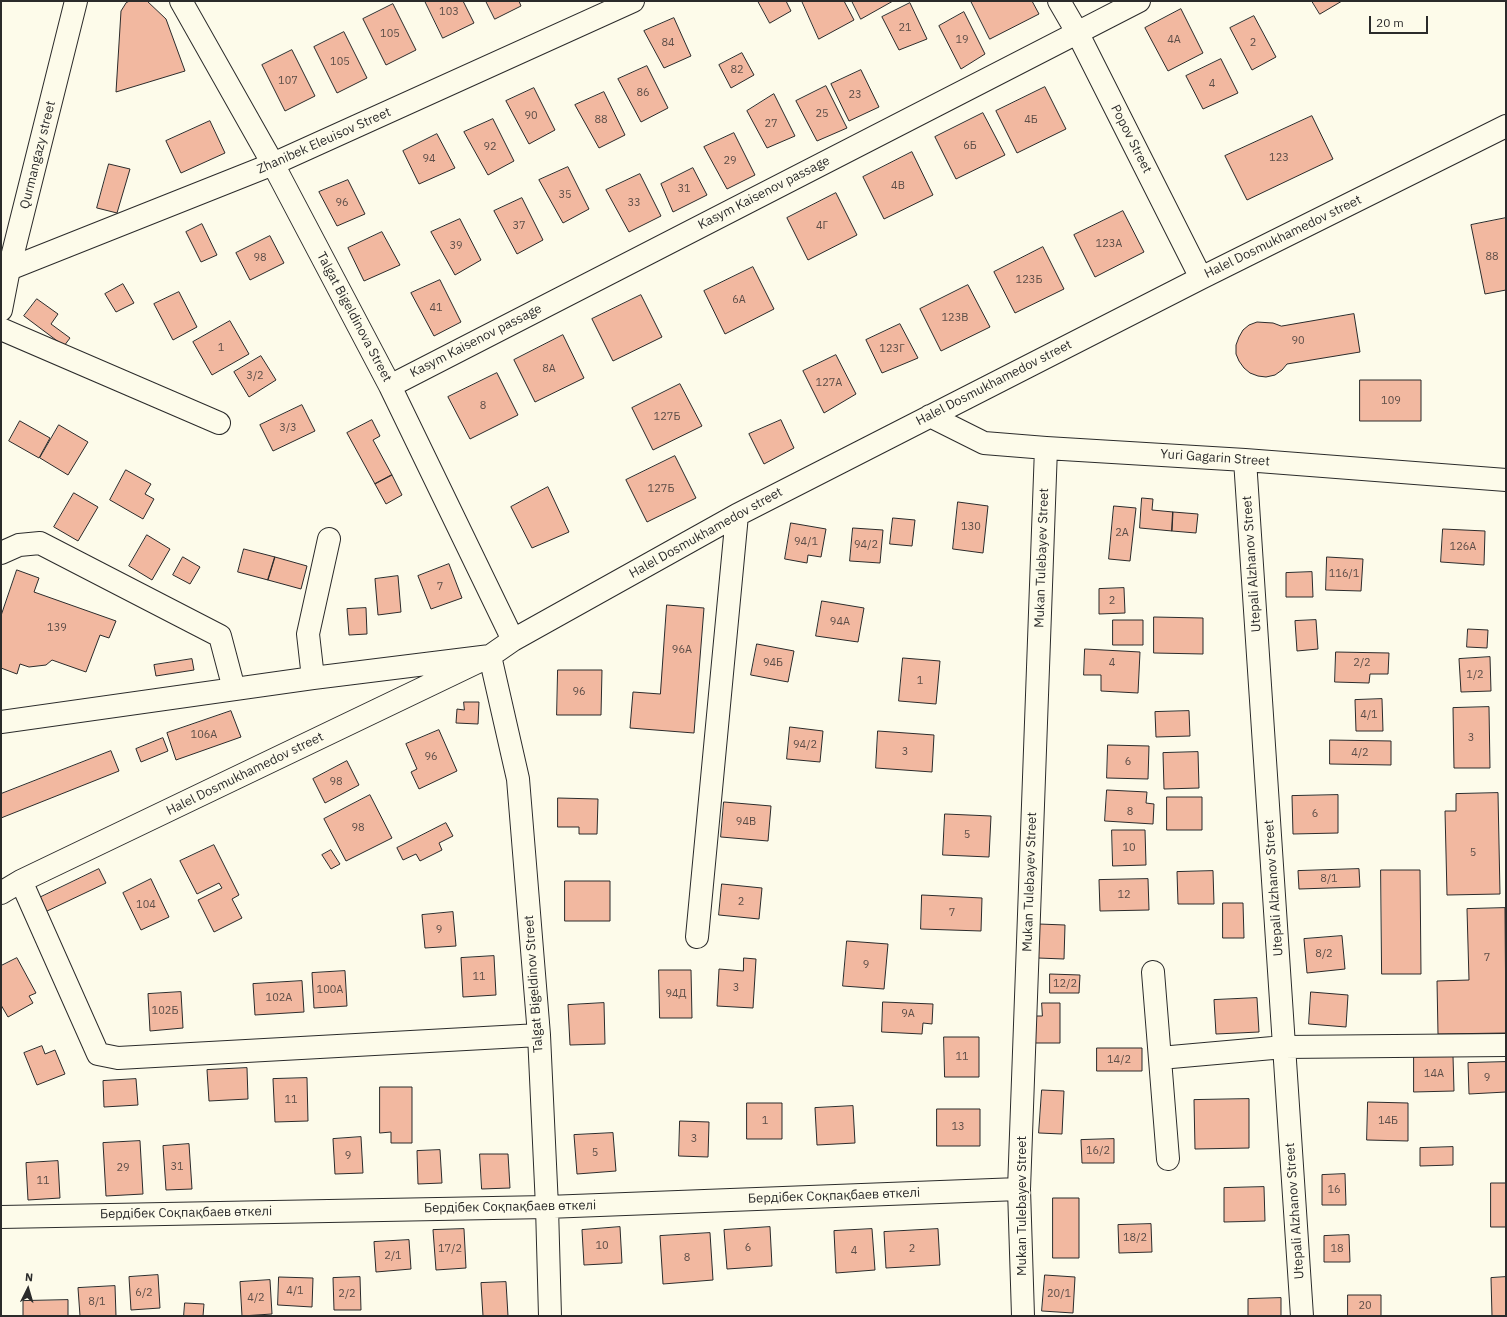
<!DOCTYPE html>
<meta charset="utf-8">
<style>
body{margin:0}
#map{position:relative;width:1507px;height:1317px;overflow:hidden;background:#fdfbea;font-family:"IBM Plex Sans",sans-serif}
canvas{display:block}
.frame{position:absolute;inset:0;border:2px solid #2b2b2b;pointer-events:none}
.north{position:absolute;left:8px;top:1269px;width:40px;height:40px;-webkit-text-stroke:3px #fdfbea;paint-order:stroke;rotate:5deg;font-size:11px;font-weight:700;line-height:16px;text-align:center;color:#2b2b2b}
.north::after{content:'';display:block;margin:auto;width:14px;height:18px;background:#2b2b2b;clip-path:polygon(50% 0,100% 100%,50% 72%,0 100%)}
.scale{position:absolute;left:1369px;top:16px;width:59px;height:18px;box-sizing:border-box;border:2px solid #2b2b2b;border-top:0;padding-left:5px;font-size:12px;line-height:14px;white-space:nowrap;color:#2b2b2b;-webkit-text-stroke:3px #fdfbea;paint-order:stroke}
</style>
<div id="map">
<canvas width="1507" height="1317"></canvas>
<div class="frame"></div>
<div class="north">N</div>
<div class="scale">20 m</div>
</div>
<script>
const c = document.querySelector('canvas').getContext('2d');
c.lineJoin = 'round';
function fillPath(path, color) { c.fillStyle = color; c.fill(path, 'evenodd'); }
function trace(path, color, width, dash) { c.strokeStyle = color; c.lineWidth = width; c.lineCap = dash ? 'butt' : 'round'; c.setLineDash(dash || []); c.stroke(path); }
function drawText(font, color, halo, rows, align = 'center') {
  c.font = font + ' "IBM Plex Sans",sans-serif'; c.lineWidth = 3; c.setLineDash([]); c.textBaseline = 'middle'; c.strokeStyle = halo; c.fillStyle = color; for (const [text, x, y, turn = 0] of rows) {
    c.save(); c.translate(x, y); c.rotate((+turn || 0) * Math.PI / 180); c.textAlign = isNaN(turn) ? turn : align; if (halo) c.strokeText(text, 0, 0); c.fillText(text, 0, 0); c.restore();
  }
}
const building = new Path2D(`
 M 130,1 L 147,1 L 166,19 L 185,71 L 116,92 L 121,11 L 126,3 Z
 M 425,1 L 463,1 L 474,23 L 443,38 Z
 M 486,1 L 519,1 L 521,6 L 495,19 Z
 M 758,1 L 786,1 L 791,11 L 770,23 Z
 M 802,1 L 844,1 L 854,20 L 819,39 Z
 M 852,1 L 893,1 L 861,19 Z
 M 971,1 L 1032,1 L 1039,14 L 990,39 Z
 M 1312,1 L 1342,1 L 1320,14 Z
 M 910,3 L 927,39 L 899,50 L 882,17 Z
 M 393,4 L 416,50 L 386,65 L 363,19 Z
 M 1181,9 L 1203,53 L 1168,71 L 1145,28 Z
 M 964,12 L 985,54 L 961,69 L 939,26 Z
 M 1254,16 L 1276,57 L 1252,70 L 1230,28 Z
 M 674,18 L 691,56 L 664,68 L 644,31 Z
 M 344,32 L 367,78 L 337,93 L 314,47 Z
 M 292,50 L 315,96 L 285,111 L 262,65 Z
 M 742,53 L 754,75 L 731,88 L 719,65 Z
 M 1221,59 L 1238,93 L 1203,109 L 1186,76 Z
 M 647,66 L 668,108 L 641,122 L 618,79 Z
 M 861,70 L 879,107 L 849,121 L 831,84 Z
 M 826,86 L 847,128 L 817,141 L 796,101 Z
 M 1045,87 L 1066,129 L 1017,153 L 996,111 Z
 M 534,88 L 555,130 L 529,144 L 506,101 Z
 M 604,92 L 625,135 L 599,148 L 575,105 Z
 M 774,94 L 795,136 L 767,148 L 747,111 Z
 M 983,113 L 1005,155 L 956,179 L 935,137 Z
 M 1312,116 L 1333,159 L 1247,200 L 1225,156 Z
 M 493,119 L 514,161 L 488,175 L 464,132 Z
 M 210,121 L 225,153 L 181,173 L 166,141 Z
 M 734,133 L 755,175 L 727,189 L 704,147 Z
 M 437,134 L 455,168 L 419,184 L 403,151 Z
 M 912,152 L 933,195 L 884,219 L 863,177 Z
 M 109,164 L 130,169 L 117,213 L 97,208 Z
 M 568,167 L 589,209 L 563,223 L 539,180 Z
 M 693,168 L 707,195 L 673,212 L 661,184 Z
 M 640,174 L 661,216 L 629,232 L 606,190 Z
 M 348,180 L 365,214 L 337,226 L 319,192 Z
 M 836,193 L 857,235 L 808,260 L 787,218 Z
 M 522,198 L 543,240 L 517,254 L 494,211 Z
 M 1123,211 L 1144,252 L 1095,277 L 1074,235 Z
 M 1506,218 L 1506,290 L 1485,294 L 1471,225 Z
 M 460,219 L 481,260 L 455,275 L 431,232 Z
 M 202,224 L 217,255 L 201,262 L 186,232 Z
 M 382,232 L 400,265 L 364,281 L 348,248 Z
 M 270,236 L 284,263 L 250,280 L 236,253 Z
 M 1043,247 L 1064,289 L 1015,313 L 994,272 Z
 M 753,267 L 774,309 L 725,334 L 704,291 Z
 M 440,280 L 461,322 L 434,336 L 411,293 Z
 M 123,284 L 134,303 L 116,312 L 105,294 Z
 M 968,285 L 990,327 L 941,351 L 920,309 Z
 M 179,292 L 197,327 L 173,340 L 154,304 Z
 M 641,295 L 662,337 L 613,361 L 592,319 Z
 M 37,299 L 58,314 L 51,324 L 70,338 L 64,346 L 24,316 Z
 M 1354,314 L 1360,352 L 1287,364 L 1282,370 L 1275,375 L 1266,377 L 1258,376 L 1250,373 L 1244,368 L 1239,361 L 1236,354 L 1236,345 L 1239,337 L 1243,330 L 1249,325 L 1257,322 L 1273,323 L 1281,326 Z
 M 230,321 L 249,354 L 212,375 L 193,342 Z
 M 900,324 L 918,358 L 882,373 L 866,340 Z
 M 563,335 L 584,378 L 535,402 L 514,360 Z
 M 836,355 L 856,394 L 824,413 L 803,371 Z
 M 261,356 L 276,380 L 249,397 L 234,372 Z
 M 497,373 L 518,415 L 470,439 L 448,397 Z
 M 1360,380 L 1421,380 L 1421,421 L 1360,421 Z
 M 680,384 L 702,426 L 653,450 L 632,408 Z
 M 302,405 L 315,431 L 273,451 L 260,425 Z
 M 372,420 L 380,436 L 373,440 L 392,475 L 375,484 L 347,433 Z
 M 781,420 L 794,448 L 764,464 L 749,434 Z
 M 20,421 L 50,438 L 39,458 L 9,441 Z
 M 59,425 L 88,442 L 68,475 L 40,458 Z
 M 675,456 L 696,498 L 647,522 L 626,480 Z
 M 126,470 L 151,484 L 145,494 L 154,499 L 143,519 L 110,500 Z
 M 392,475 L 402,495 L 386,504 L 375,484 Z
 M 548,487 L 569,532 L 532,548 L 511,507 Z
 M 74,493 L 98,507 L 78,541 L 54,527 Z
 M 1142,498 L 1153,499 L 1152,510 L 1173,512 L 1172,531 L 1140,528 Z
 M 958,502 L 988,506 L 983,553 L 953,549 Z
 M 1114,506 L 1136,508 L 1130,561 L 1109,559 Z
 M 1173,512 L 1198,514 L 1196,533 L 1172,531 Z
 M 893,518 L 915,520 L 912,546 L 890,544 Z
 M 791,523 L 826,529 L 821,557 L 808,555 L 807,563 L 785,559 Z
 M 853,528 L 883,530 L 880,563 L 850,561 Z
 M 1443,529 L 1485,531 L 1484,565 L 1441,562 Z
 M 147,535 L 170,549 L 152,580 L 129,566 Z
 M 244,549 L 275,557 L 268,580 L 238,572 Z
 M 183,557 L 200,567 L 190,584 L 173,575 Z
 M 275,557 L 307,566 L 301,589 L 268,580 Z
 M 1327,557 L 1363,559 L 1361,591 L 1326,590 Z
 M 449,564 L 462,598 L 431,609 L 418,576 Z
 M 17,570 L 39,578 L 34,592 L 116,621 L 109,638 L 100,635 L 86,672 L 52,660 L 46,665 L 29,667 L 20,664 L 17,674 L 1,668 L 1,616 Z
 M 1312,572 L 1313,597 L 1286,597 L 1286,573 Z
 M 398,576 L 401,612 L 378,615 L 375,579 Z
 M 1124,588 L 1125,613 L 1099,614 L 1099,589 Z
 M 822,601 L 864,608 L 858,642 L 816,636 Z
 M 667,605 L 704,608 L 694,733 L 630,728 L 633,692 L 660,694 Z
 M 366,608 L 367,634 L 349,635 L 347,609 Z
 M 1154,617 L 1203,618 L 1203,654 L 1154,653 Z
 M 1113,620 L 1143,620 L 1143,645 L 1113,645 Z
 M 1316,620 L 1318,649 L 1297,651 L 1295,621 Z
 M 1468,629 L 1488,630 L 1487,648 L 1467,647 Z
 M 757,644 L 794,651 L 788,682 L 751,675 Z
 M 1085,649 L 1140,652 L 1138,693 L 1101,691 L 1101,675 L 1084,675 Z
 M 1336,652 L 1389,653 L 1388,674 L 1370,674 L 1369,683 L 1335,682 Z
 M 1490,657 L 1491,691 L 1461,692 L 1459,659 Z
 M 903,658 L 940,661 L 936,704 L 899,701 Z
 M 192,659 L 194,670 L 156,676 L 154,665 Z
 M 558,670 L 602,670 L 601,715 L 557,715 Z
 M 1382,699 L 1383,731 L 1356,731 L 1355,700 Z
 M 464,702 L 479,702 L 478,724 L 456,723 L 457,709 L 464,710 Z
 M 1489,707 L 1490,768 L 1454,768 L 1453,708 Z
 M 231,711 L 241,737 L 176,760 L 167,733 Z
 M 1189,711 L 1190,736 L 1156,737 L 1155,712 Z
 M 790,727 L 823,731 L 820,762 L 787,759 Z
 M 439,730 L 457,771 L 419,789 L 411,772 L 417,769 L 406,744 Z
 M 878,731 L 934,735 L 932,772 L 876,768 Z
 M 163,738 L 168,751 L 141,762 L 136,749 Z
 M 1330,740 L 1391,741 L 1391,765 L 1330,764 Z
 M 1108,745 L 1149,746 L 1148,779 L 1107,778 Z
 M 111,751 L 119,771 L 1,818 L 1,794 Z
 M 1198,752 L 1199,788 L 1164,789 L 1163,753 Z
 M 347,761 L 359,785 L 325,803 L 313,779 Z
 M 1107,790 L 1147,792 L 1146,803 L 1154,804 L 1153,824 L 1105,821 Z
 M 1498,793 L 1500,894 L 1447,895 L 1445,811 L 1456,811 L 1456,794 Z
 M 370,795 L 392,838 L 346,861 L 324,819 Z
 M 1338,795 L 1338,833 L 1293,834 L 1292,796 Z
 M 1167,797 L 1202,797 L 1202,830 L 1167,830 Z
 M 558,798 L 598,799 L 597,834 L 579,834 L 579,827 L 558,827 Z
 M 724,802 L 771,806 L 768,841 L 721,837 Z
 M 945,814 L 991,816 L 989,857 L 943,855 Z
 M 446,823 L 453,836 L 439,843 L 442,850 L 420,861 L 416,854 L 403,860 L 397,848 Z
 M 1112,830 L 1145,830 L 1146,865 L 1113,866 Z
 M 214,845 L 239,895 L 232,899 L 242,918 L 214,932 L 198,900 L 222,888 L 219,883 L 197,894 L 180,861 Z
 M 331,850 L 340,864 L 331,869 L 322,855 Z
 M 99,869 L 106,883 L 45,912 L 39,898 Z
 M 1359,869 L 1360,887 L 1299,889 L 1298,871 Z
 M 1381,870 L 1420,870 L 1421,974 L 1382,974 Z
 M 1213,871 L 1214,904 L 1178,904 L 1177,872 Z
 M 151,879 L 169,917 L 141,930 L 123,893 Z
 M 1148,879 L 1149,910 L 1100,911 L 1099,880 Z
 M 565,881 L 610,881 L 610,921 L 565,921 Z
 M 722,884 L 762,888 L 759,919 L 719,915 Z
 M 922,895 L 982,898 L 981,931 L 921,929 Z
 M 1223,903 L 1243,903 L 1244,938 L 1223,938 Z
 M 1505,908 L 1506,1033 L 1438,1034 L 1437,981 L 1469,980 L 1467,909 Z
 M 453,912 L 456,946 L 425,948 L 422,915 Z
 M 1039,924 L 1065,925 L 1064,959 L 1038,958 Z
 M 1342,936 L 1345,969 L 1307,973 L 1304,939 Z
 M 847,941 L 888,944 L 884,989 L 843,986 Z
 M 494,956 L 496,995 L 463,997 L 461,958 Z
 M 17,958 L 36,993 L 29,996 L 33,1003 L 8,1017 L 1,1005 L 1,966 Z
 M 744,958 L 756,959 L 753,1008 L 717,1006 L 719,969 L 743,971 Z
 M 659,970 L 691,970 L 692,1018 L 660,1018 Z
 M 345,971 L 347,1006 L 314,1008 L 312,973 Z
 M 1050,974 L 1080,975 L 1079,993 L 1050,993 Z
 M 302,981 L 304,1012 L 255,1015 L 253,984 Z
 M 181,992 L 183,1028 L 150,1031 L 148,994 Z
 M 1311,992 L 1348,995 L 1346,1027 L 1309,1024 Z
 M 1257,998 L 1259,1032 L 1216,1034 L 1214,1000 Z
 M 883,1002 L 933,1004 L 932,1024 L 923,1023 L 922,1034 L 882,1032 Z
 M 604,1003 L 605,1044 L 570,1045 L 568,1005 Z
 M 1042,1003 L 1060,1003 L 1060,1043 L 1034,1043 L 1034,1016 L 1042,1016 Z
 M 944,1037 L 979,1037 L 979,1077 L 945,1077 Z
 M 42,1046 L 45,1054 L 55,1050 L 65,1074 L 37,1085 L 24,1053 Z
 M 1097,1048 L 1142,1048 L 1142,1071 L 1097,1071 Z
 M 1414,1056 L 1453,1056 L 1454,1091 L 1414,1092 Z
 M 1506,1062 L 1506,1092 L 1469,1094 L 1468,1063 Z
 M 247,1068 L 248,1099 L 209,1101 L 207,1070 Z
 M 307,1078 L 308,1121 L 275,1122 L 273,1079 Z
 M 136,1079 L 138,1105 L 104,1107 L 103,1081 Z
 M 380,1087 L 412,1087 L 412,1143 L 391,1143 L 391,1132 L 380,1133 Z
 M 1042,1090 L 1064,1091 L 1062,1134 L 1039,1133 Z
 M 1249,1099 L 1249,1148 L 1195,1149 L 1194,1100 Z
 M 1368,1102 L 1408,1103 L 1408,1141 L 1367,1140 Z
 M 747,1103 L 782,1103 L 782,1139 L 747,1139 Z
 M 853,1106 L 855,1143 L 817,1145 L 815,1108 Z
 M 937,1109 L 980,1109 L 980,1146 L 937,1146 Z
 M 680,1121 L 709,1122 L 708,1157 L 679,1156 Z
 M 613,1133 L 616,1171 L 577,1174 L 574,1135 Z
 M 361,1137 L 363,1173 L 335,1174 L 333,1139 Z
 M 1114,1139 L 1114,1163 L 1082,1163 L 1081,1140 Z
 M 140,1141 L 143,1194 L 106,1196 L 103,1143 Z
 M 189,1144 L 192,1189 L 166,1190 L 163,1146 Z
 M 1453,1147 L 1453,1165 L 1420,1166 L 1420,1148 Z
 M 440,1150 L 442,1183 L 418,1184 L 417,1151 Z
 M 480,1154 L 508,1154 L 510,1188 L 482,1189 Z
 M 58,1161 L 60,1198 L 28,1200 L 26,1163 Z
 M 1345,1174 L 1346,1205 L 1322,1205 L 1322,1175 Z
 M 1491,1183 L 1506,1183 L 1506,1227 L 1491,1227 Z
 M 1264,1187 L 1265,1221 L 1224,1222 L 1224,1188 Z
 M 1053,1198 L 1079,1198 L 1079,1258 L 1053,1258 Z
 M 1151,1224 L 1152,1252 L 1119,1253 L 1118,1225 Z
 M 620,1227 L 622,1263 L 584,1265 L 582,1230 Z
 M 770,1227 L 772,1266 L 727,1269 L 724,1230 Z
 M 464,1229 L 466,1268 L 436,1270 L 433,1230 Z
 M 872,1229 L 875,1270 L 836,1273 L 834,1231 Z
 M 938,1229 L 940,1265 L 886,1268 L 884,1232 Z
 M 710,1233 L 713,1280 L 663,1284 L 660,1236 Z
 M 1349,1235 L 1350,1262 L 1324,1262 L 1324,1236 Z
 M 409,1240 L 411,1269 L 376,1272 L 374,1242 Z
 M 158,1275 L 160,1308 L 131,1310 L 129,1277 Z
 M 1045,1275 L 1075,1277 L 1073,1313 L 1042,1311 Z
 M 279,1277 L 313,1278 L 312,1307 L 278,1305 Z
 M 360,1277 L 361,1310 L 334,1310 L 333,1278 Z
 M 1506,1277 L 1506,1316 L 1492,1316 L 1491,1278 Z
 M 270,1280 L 272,1314 L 242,1316 L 240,1282 Z
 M 506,1282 L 508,1316 L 483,1316 L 481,1283 Z
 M 115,1286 L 116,1316 L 80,1316 L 78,1288 Z
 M 1348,1295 L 1381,1295 L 1381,1316 L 1348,1316 Z
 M 1281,1298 L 1281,1316 L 1248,1316 L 1248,1299 Z
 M 68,1300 L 68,1316 L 23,1316 L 23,1301 Z
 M 185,1303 L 204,1304 L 203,1316 L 184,1316 Z`);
const minor = new Path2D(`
 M 181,1 L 273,164 L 390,386 L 513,640
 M 1059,1 L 1077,32 L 1201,278
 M 1,268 L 9,269 L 273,164 L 633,1
 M 1,329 L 219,423
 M 390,386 L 1139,1
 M 930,416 L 984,443 L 1046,448 L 1245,460 L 1506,480
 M 1245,460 L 1302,1316
 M 1,553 L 19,545 L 40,543 L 220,636 L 234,689
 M 313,678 L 308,634 L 329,539
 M 1,722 L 313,678 L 490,656 L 513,640 L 737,515 L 1201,278 L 1506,126
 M 21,881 L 98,1054 L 118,1058 L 539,1035
 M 1,893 L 21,881 L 490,656 L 518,779 L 539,1035 L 547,1207 L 550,1316
 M 697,937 L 737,515
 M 1153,972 L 1168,1159
 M 1160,1058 L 1284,1047 L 1506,1045
 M 1,1217 L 547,1207 L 1019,1189
 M 1023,1316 L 1019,1189 L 1046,448`);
const major = new Path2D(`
 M 1,310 L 9,269 L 76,1`);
const numberNames = [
 ["103",449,12],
 ["21",905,28],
 ["105",390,34],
 ["19",962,40],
 ["4А",1174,40],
 ["84",668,43],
 ["2",1253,43],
 ["105",340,62],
 ["82",737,70],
 ["107",288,81],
 ["4",1212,84],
 ["86",643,93],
 ["23",855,95],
 ["25",822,114],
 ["90",531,116],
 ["88",601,120],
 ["4Б",1031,120],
 ["27",771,124],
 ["6Б",970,146],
 ["92",490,147],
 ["123",1279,158],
 ["94",429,159],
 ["29",730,161],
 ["4В",898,186],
 ["31",684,189],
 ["35",565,195],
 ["96",342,203],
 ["33",634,203],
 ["37",519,226],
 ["4Г",822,226],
 ["123А",1109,244],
 ["39",456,246],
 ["88",1492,257],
 ["98",260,258],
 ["123Б",1029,280],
 ["6А",739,300],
 ["41",436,308],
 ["123В",955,318],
 ["90",1298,341],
 ["1",221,348],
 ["123Г",892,349],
 ["8А",549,369],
 ["3/2",255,376],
 ["127А",829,383],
 ["109",1391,401],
 ["8",483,406],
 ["127Б",667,417],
 ["3/3",288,428],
 ["127Б",661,489],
 ["130",971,527],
 ["2А",1122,533],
 ["94/1",806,542],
 ["94/2",866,545],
 ["126А",1463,547],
 ["116/1",1344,574],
 ["7",440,587],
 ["2",1112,601],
 ["94А",840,622],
 ["139",57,628],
 ["96А",682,650],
 ["94Б",773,663],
 ["4",1112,663],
 ["2/2",1362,663],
 ["1/2",1475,675],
 ["1",920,681],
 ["96",579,692],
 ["4/1",1369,715],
 ["106А",204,735],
 ["3",1471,738],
 ["94/2",805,745],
 ["3",905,752],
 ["4/2",1360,753],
 ["96",431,757],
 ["6",1128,762],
 ["98",336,782],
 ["8",1130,812],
 ["6",1315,814],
 ["94В",746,822],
 ["98",358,828],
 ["5",967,835],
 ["10",1129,848],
 ["5",1473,853],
 ["8/1",1329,879],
 ["12",1124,895],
 ["2",741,902],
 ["104",146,905],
 ["7",952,913],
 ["9",439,930],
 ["8/2",1324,954],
 ["7",1487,958],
 ["9",866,965],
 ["11",479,977],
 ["12/2",1065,984],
 ["3",736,988],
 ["100А",330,990],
 ["94Д",676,994],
 ["102А",279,998],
 ["102Б",165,1011],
 ["9А",908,1014],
 ["11",962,1057],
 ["14/2",1119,1060],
 ["14А",1434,1074],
 ["9",1487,1078],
 ["11",291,1100],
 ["1",765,1121],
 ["14Б",1388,1121],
 ["13",958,1127],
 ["3",694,1139],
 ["16/2",1098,1151],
 ["5",595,1153],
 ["9",348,1156],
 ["31",177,1167],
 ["29",123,1168],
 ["11",43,1181],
 ["16",1334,1190],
 ["18/2",1135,1238],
 ["10",602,1246],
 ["6",748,1248],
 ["17/2",450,1249],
 ["2",912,1249],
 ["18",1337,1249],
 ["4",854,1251],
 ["2/1",393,1256],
 ["8",687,1258],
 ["4/1",295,1291],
 ["6/2",144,1293],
 ["2/2",347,1294],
 ["20/1",1059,1294],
 ["4/2",256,1298],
 ["8/1",97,1302],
 ["20",1365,1306]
];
const streetNames = [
 ["Popov Street",1131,139,63],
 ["Zhanibek Eleuisov Street",324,141,-24],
 ["Qurmangazy street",38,155,-76],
 ["Kasym Kaisenov passage",764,193,-27],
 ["Halel Dosmukhamedov street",1283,237,-26],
 ["Talgat Bigeldinova Street",354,317,62],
 ["Kasym Kaisenov passage",476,341,-27],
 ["Halel Dosmukhamedov street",994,383,-27],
 ["Yuri Gagarin Street",1215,458,4],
 ["Halel Dosmukhamedov street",706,533,-29],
 ["Mukan Tulebayev Street",1042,558,-88],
 ["Utepali Alzhanov Street",1252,564,-94],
 ["Halel Dosmukhamedov street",245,774,-26],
 ["Mukan Tulebayev Street",1030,882,-88],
 ["Utepali Alzhanov Street",1274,888,-94],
 ["Talgat Bigeldinov Street",534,984,-94],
 ["Бердібек Соқпақбаев өткелі",834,1196,-2],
 ["Mukan Tulebayev Street",1022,1206,-90],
 ["Бердібек Соқпақбаев өткелі",510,1207,-1],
 ["Utepali Alzhanov Street",1295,1211,-94],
 ["Бердібек Соқпақбаев өткелі",186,1213,-1]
];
fillPath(building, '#f2b8a0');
trace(building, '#2b2b2b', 1);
trace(minor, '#2b2b2b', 24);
trace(major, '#2b2b2b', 24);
trace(minor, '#fdfbea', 22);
trace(major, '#fdfbea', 22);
drawText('11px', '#5d4e48', null, numberNames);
drawText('13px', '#2b2b2b', '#fdfbea', streetNames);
</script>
